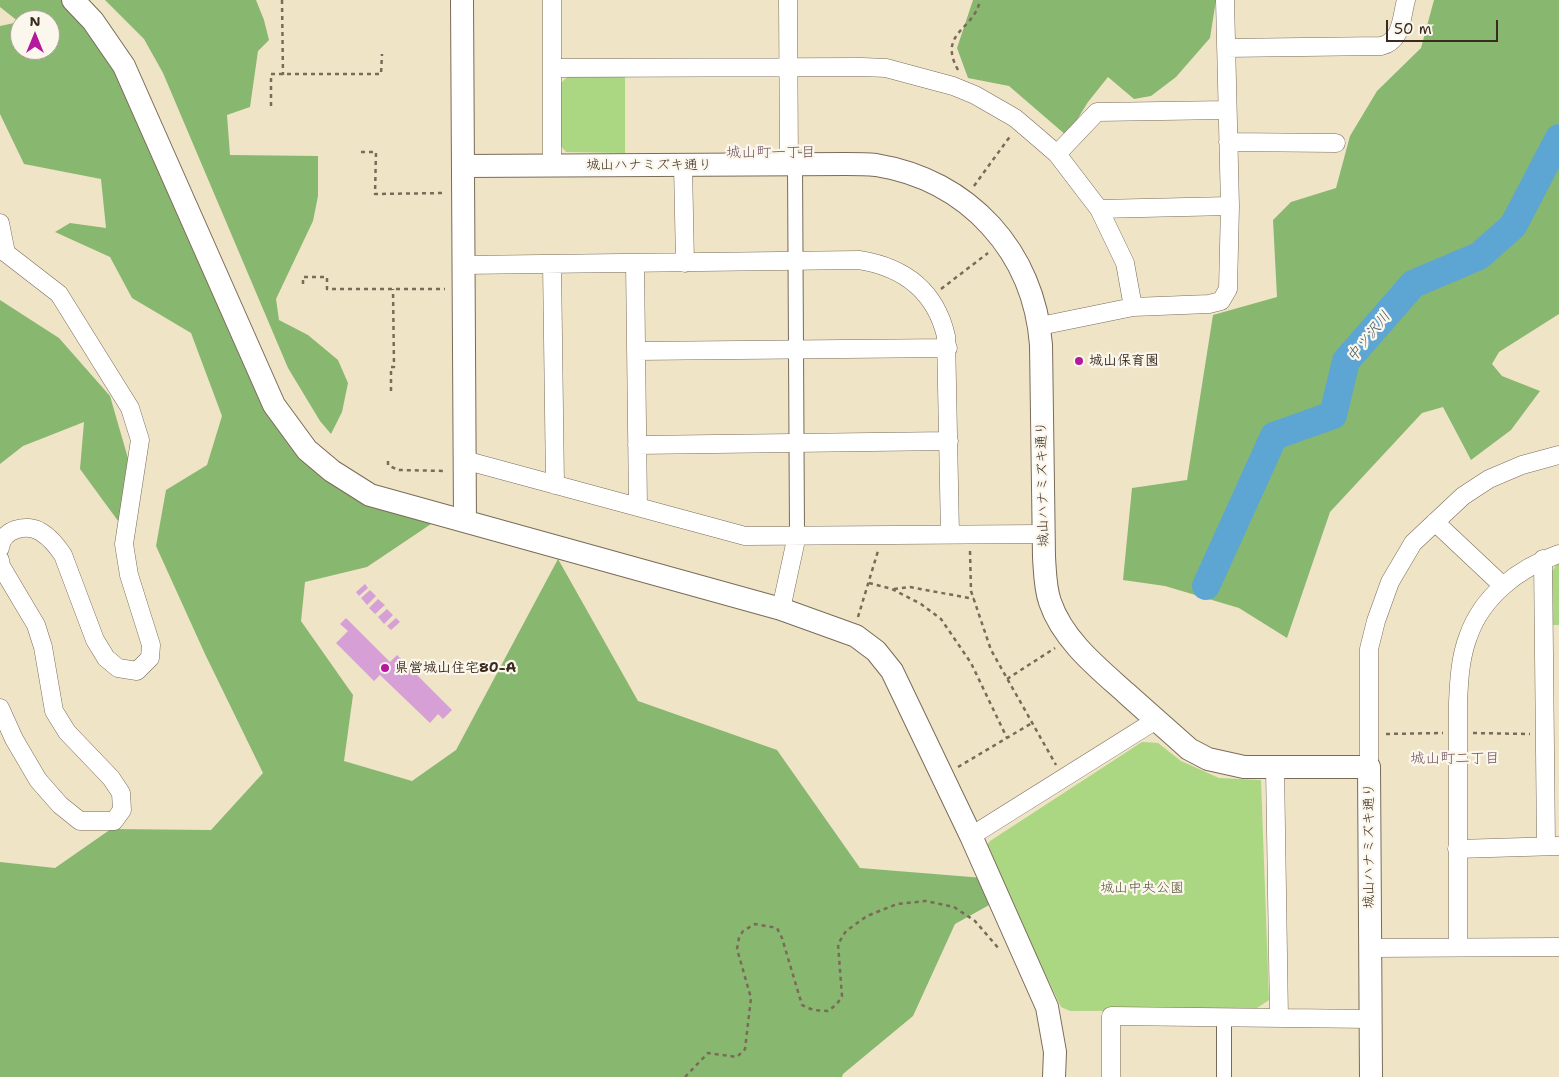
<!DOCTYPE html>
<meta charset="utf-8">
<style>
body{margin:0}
#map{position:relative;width:1559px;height:1077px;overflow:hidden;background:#f0e4c6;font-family:"Shantell Sans",sans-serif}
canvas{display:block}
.north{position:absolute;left:10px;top:10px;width:50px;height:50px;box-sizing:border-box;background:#fbf7ec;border:1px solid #aea59a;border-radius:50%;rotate:0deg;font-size:14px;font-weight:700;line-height:20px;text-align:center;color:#3b2a1e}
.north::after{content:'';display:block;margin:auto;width:18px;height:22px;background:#b5179e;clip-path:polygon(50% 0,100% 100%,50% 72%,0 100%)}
.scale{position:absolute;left:1386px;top:20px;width:112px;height:22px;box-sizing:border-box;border:2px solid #3b2a1e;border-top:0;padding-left:6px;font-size:15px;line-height:18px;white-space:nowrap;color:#3b2a1e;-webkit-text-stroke:4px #fbf7ec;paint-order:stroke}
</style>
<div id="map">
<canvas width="1559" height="1077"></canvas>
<div class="north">N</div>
<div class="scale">50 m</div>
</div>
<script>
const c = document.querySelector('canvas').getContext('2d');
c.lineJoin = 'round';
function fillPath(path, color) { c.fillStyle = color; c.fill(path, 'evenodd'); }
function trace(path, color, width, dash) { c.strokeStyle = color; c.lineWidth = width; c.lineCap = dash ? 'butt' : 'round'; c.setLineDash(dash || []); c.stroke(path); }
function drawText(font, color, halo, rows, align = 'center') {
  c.font = font + ' "Shantell Sans","Klee One",sans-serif'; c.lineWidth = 4.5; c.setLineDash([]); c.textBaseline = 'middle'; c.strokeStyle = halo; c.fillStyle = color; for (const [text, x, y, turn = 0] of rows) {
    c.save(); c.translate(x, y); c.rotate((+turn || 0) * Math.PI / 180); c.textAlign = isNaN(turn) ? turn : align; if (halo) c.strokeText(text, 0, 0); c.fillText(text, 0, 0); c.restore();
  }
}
const green = new Path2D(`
 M 625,75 L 625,153 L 566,152 L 559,144 L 558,86 L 568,76 Z
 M 1557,563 L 1559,563 L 1559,625 L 1551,625 L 1551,574 Z
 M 1142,742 L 1158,743 L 1181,761 L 1219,778 L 1261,780 L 1269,1000 L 1254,1010 L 1070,1011 L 1061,1007 L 985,848 L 990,841 Z`);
const forest = new Path2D(`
 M 0,0 L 68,0 L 111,45 L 295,447 L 434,522 L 367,567 L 305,582 L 301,621 L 353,695 L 344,761 L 412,781 L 456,750 L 558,559 L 638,701 L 777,750 L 860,868 L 996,879 L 1000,899 L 955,924 L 913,1016 L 843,1074 L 842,1077 L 0,1077 L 0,862 L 55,868 L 111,829 L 211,830 L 263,773 L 205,654 L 156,546 L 166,490 L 207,465 L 222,416 L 191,333 L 132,298 L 110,257 L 55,232 L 70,223 L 106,228 L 101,179 L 24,164 L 0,114 L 0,26 L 19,22 L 0,7 ZM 20,20 L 50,20 L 50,50 L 20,50 Z
 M 105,0 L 256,0 L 264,20 L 269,40 L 258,51 L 250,107 L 227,115 L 230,155 L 318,156 L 318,196 L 313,221 L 276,299 L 279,320 L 308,335 L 338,360 L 348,383 L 342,412 L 331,434 L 320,421 L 288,368 L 163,73 L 144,39 Z
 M 973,0 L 1216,0 L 1210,38 L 1176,77 L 1151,96 L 1134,99 L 1108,77 L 1088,102 L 1067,136 L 1009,86 L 968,78 L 957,48 Z
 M 1434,0 L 1559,0 L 1559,314 L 1499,352 L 1492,364 L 1502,376 L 1540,391 L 1511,430 L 1471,460 L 1443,407 L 1422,413 L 1330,512 L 1287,638 L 1239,608 L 1165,586 L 1123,580 L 1132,488 L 1187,480 L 1213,315 L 1277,297 L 1273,220 L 1291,202 L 1336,188 L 1350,136 L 1377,91 L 1421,48 Z
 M 0,300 L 59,338 L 110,396 L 134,479 L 121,525 L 80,469 L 84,422 L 23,446 L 0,464 Z`);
const river = new Path2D(`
 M 1206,586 L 1274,436 L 1333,415 L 1346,361 L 1413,284 L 1479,256 L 1513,226 L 1559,138`);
const building = new Path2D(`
 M 365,584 L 368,588 L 359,596 L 356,592 Z
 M 370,590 L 376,596 L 367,605 L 361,598 Z
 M 378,599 L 385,605 L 375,614 L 369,608 Z
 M 387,609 L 393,615 L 384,624 L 378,617 Z
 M 346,618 L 390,662 L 397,655 L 452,710 L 443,719 L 438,714 L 430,723 L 380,675 L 374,681 L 336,643 L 348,631 L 340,624 Z
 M 396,618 L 400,622 L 391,630 L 387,626 Z`);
const path = new Path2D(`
 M 282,0 L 283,75
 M 958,70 C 937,32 975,30 980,0
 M 271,106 L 271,74 L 381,74 L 382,54
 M 361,152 L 376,152 L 375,194 L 444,193
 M 974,186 L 1011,135
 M 303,284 L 303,277 L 327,277 L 327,289 L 445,289
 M 941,289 L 988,253
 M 391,391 L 391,367 L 394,367 L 393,289
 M 388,461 L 388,465 L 398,470 L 446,471
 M 970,551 L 971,591 L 991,650 L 1056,765
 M 869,583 L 892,589 L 921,604 L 941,619 L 971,663 L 1007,738
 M 894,589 L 910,587 L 974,599
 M 858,617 L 878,551
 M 1007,679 L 1055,648
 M 1473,733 L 1530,734
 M 1386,734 L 1443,733
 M 958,767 L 1032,723
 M 685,1077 L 708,1053 L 737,1057 L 745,1049 L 751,998 L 737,949 L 739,938 L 743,931 L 755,924 L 777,928 L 782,938 L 802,1005 L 813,1010 L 828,1011 L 837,1004 L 842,996 L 838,944 L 846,931 L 867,916 L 897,904 L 926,901 L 954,907 L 975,921 L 1000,950`);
const pedestrian = new Path2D(`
 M 795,164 L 797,535
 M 1224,1017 L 1224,1077`);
const minor = new Path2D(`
 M 552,0 L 552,165
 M 788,0 L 789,164
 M 1226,48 L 1381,46 C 1402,41 1401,19 1406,0
 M 553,68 L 862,67 L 886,68 L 953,86 L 975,95 L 1015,118 L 1035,135 L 1057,154 L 1099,209 L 1125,263 L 1133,307
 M 1228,142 L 1336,143
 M 1057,154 L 1097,112 L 1227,110
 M 683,165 L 685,263
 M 1099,209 L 1230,206
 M 0,223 L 6,253 L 59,294 L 130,408 L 140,440 L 124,544 L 129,575 L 151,645 L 150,658 L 137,671 L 118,668 L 106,658 L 95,640 L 63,555 C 57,546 51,538 41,532 C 27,523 2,529 0,548
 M 635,263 L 638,507
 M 552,264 L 555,485
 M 463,265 L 859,260 C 903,267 935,290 946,336 L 950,534
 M 1040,326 L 1133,307 L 1209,304 L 1221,301 L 1228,289 L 1230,206 L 1225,0
 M 636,351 L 948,348
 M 637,445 L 949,441
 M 464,460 L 745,536 L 1042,534
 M 1435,522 L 1502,585
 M 1543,559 L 1546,846
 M 0,560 L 1,566 L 36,625 L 43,647 L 54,711 L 67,732 L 111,778 L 121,793 L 122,810 L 114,821 L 80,821 L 60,805 L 38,780 L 14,739 L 0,708
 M 781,609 L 797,535
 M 1275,767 L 1279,1018
 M 1369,767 L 1369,649 L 1376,621 L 1390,582 L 1413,543 L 1463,496 L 1489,479 L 1522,465 L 1559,455
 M 971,836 L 1156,720
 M 1457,849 L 1559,846
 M 1458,946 L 1458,703 C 1459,681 1460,658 1468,637 C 1482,596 1519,568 1559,554
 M 1370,948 L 1559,947
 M 1111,1077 L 1111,1016 L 1371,1019`);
const tertiary = new Path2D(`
 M 73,0 L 93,21 L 124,66 L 274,405 L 307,450 L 332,471 L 370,495 L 781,609 L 856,636 L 876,651 L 892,671 L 971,836 L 1047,1007 L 1055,1052 L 1054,1077
 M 462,0 L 465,521
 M 463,166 L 846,164 C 856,164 866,164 876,165 C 969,180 1034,252 1041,345 L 1044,557 C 1045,572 1045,588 1050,602 C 1063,640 1097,667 1126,693 C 1147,712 1168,730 1189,749 L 1208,759 L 1244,767 L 1369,767 L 1371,1077`);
const markers = [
 [1079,361,5,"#b5179e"],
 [385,668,5,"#b5179e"]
];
const streetNames = [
 ["城山ハナミズキ通り",649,165],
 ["城山ハナミズキ通り",1043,484,-91],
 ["城山ハナミズキ通り",1369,846,-90]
];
const poiNames = [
 ["城山保育園",1089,361],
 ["県営城山住宅80-A",395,668]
];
const parkNames = [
 ["城山中央公園",1142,888]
];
const neighbourhoodNames = [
 ["城山町一丁目",771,153],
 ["城山町二丁目",1455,759]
];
const waterNames = [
 ["中ツ沢川",1369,337,-51]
];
fillPath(green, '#abd682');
fillPath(forest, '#88b770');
trace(river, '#5da6d4', 28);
fillPath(building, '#d6a0d7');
trace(pedestrian, '#7a6b59', 16);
trace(minor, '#7a6b59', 19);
trace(tertiary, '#7a6b59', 24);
trace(path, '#7a6b59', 2.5, [4, 4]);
trace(pedestrian, '#fff', 14);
trace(minor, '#fff', 18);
trace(tertiary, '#fff', 22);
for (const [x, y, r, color] of markers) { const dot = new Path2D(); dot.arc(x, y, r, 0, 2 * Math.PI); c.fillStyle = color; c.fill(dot); trace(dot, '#fbf7ec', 2); }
drawText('14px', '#3b2a1e', '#fbf7ec', streetNames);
drawText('bold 14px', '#3b2a1e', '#fbf7ec', poiNames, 'left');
drawText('14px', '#575537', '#fbf7ec', parkNames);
drawText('15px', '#71535f', '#fbf7ec', neighbourhoodNames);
drawText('italic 15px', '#495c67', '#fbf7ec', waterNames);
</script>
